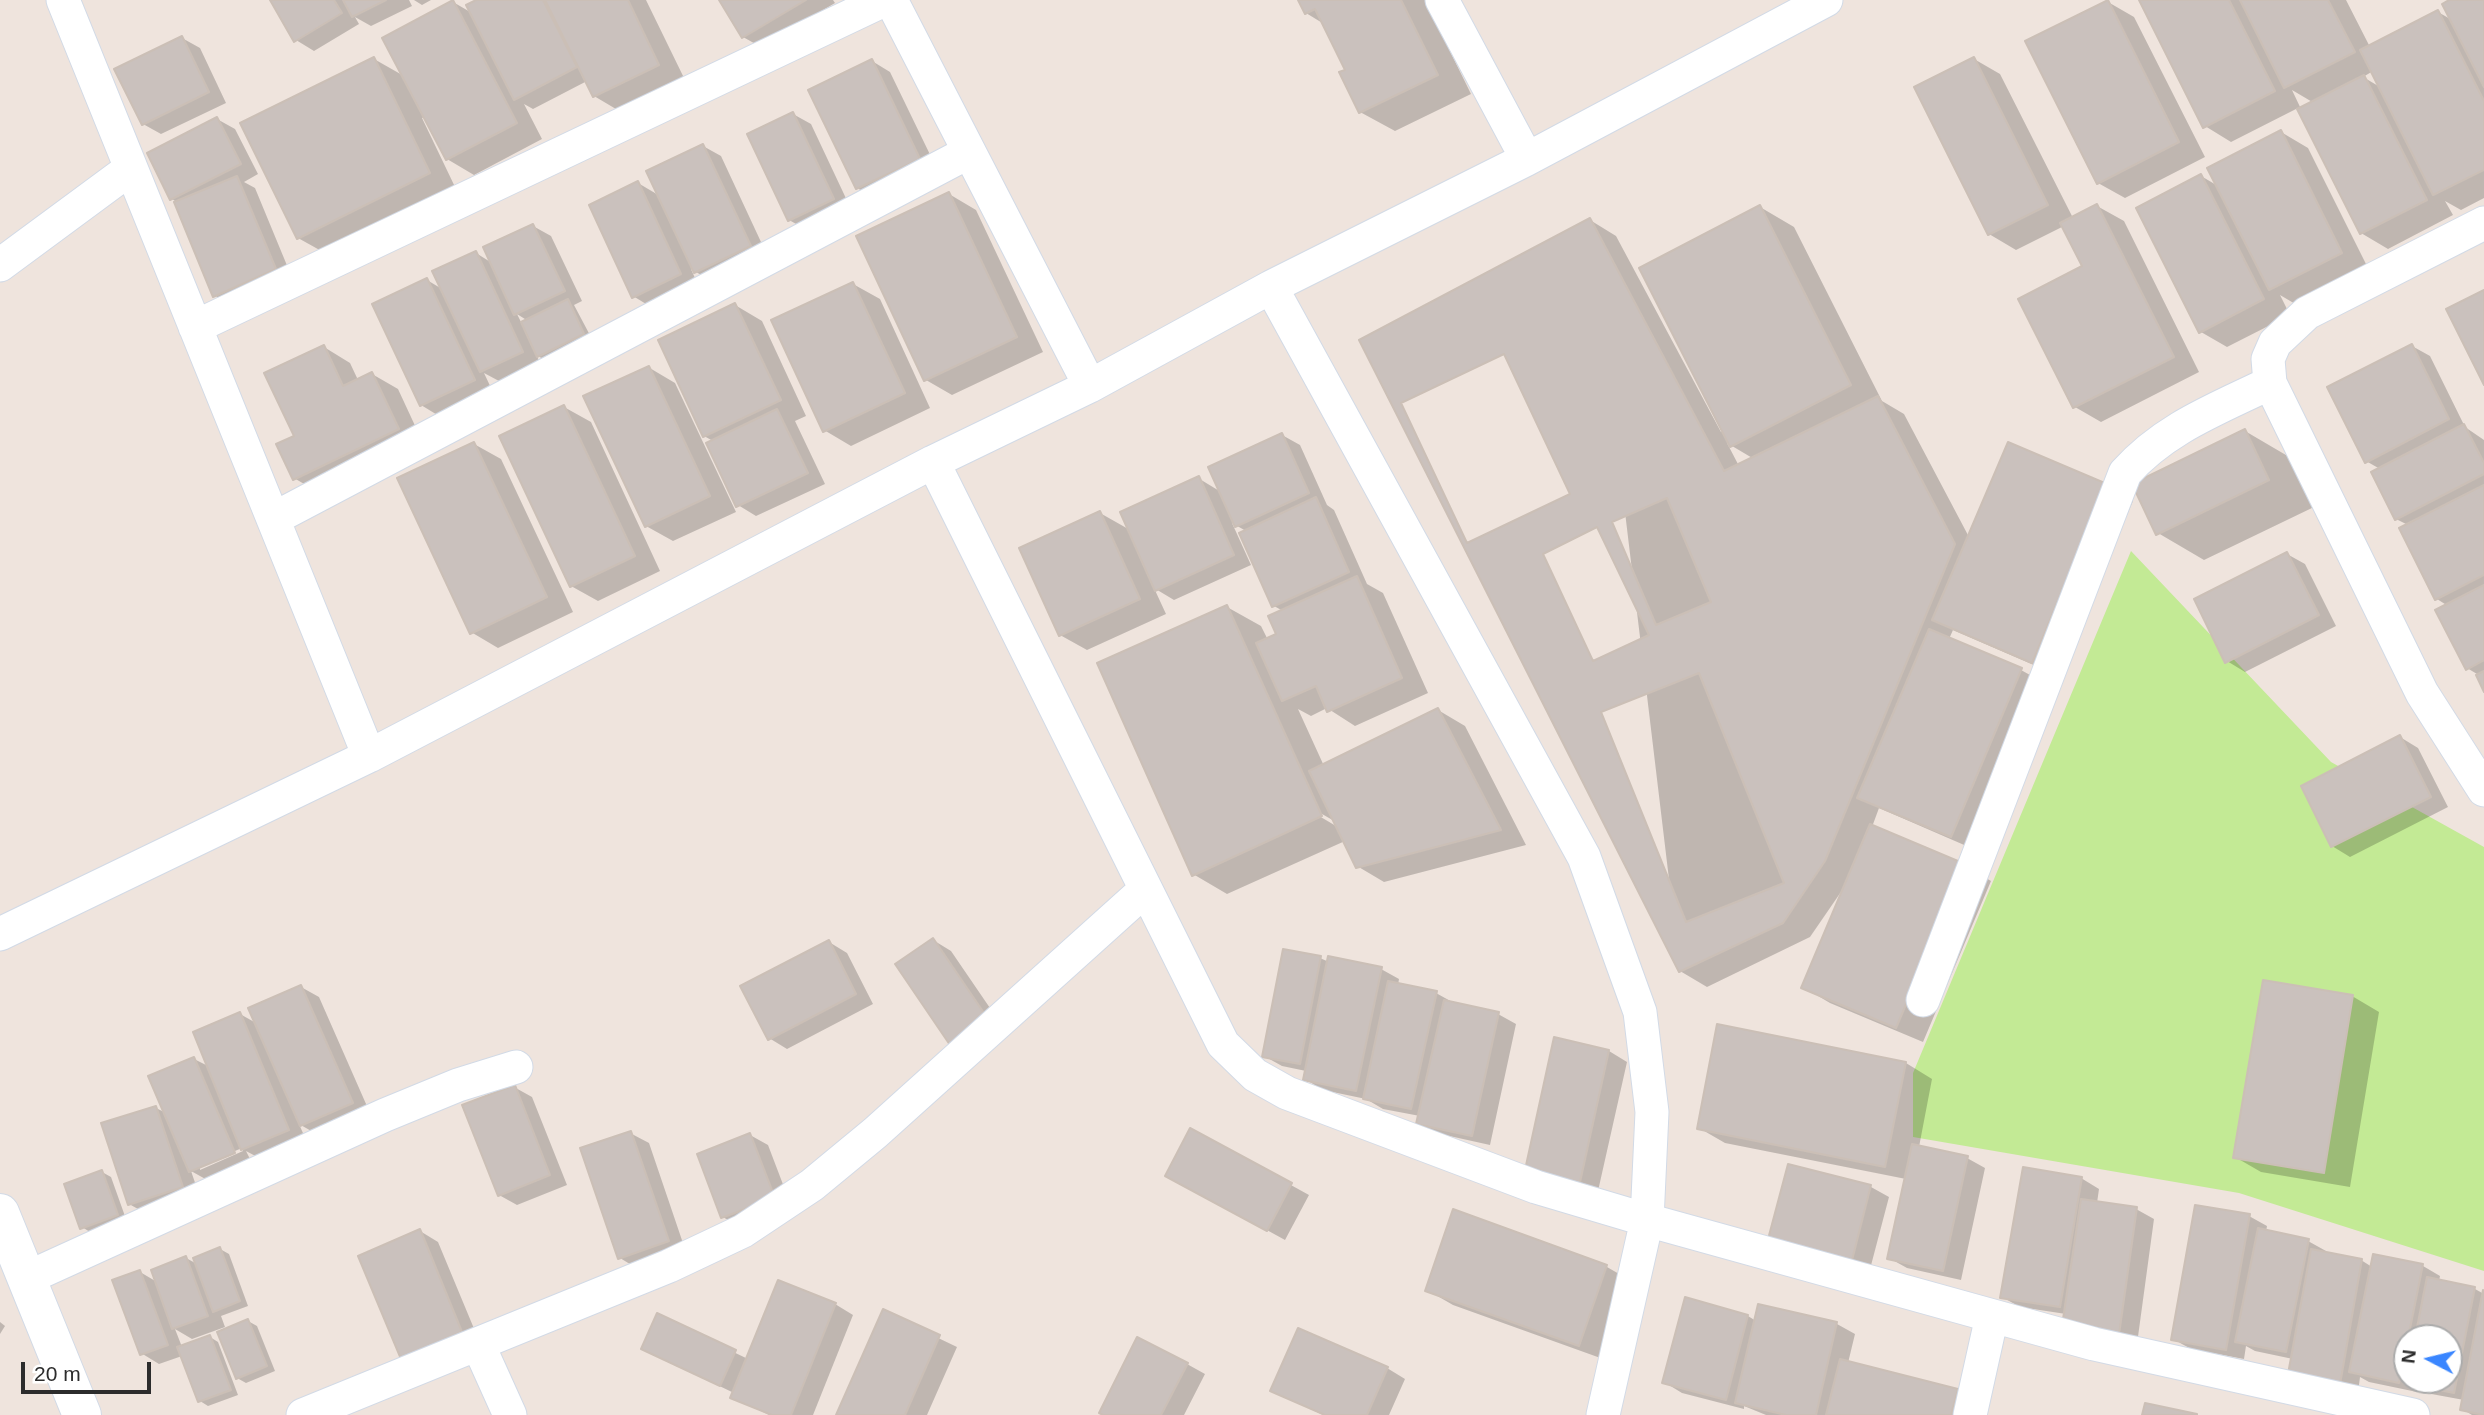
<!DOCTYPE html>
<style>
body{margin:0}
#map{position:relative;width:2484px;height:1415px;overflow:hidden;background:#efe4dd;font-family:Arial,sans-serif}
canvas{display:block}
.north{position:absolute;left:2393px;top:1324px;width:70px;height:70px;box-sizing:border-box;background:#fff;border:2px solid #ababab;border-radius:50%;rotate:277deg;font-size:19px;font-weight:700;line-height:28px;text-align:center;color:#2c2c2c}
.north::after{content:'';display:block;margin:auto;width:24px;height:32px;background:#3a86ff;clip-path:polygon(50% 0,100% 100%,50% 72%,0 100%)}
.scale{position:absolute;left:21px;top:1362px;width:130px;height:32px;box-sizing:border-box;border:4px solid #2c2c2c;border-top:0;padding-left:9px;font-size:21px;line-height:24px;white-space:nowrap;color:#2c2c2c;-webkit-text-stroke:5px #fff;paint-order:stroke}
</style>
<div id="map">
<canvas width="2484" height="1415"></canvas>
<div class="north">N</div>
<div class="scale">20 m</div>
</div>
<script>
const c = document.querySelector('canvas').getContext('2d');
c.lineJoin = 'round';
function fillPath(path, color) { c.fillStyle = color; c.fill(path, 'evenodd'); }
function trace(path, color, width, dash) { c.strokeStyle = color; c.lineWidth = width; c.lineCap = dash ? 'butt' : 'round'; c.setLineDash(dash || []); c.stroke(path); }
const green = new Path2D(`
 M 2131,551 L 2331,762 L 2484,847 L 2484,1271 L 2239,1193 L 1913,1137 L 1913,1073 Z`);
const shadow = new Path2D(`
 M 272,0 L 409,0 L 412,6 L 371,26 L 355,17 L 359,24 L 314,51 L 296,40 Z
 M 414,0 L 431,0 L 422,5 Z
 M 480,0 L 646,0 L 685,80 L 621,112 L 594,96 L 587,81 L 533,109 L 524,104 L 542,139 L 474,175 L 447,159 L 425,117 L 422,118 L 456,189 L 325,253 L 298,238 L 374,59 L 404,76 L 453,2 L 472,13 Z
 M 721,0 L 833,0 L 835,3 L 761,47 L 743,37 Z
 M 1300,0 L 1425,0 L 1471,94 L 1395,131 L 1360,112 L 1347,70 L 1324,24 L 1306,13 Z
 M 2141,0 L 2346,0 L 2370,47 L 2438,12 L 2452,20 L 2453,0 L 2484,0 L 2484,198 L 2461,210 L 2445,201 L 2453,215 L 2388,249 L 2361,233 L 2298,108 L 2231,142 L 2205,126 ZM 2373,71 L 2380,87 L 2363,77 ZM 2292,90 L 2314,103 L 2301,109 Z
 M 2108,2 L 2134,17 L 2205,157 L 2125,198 L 2098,183 Z
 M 182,38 L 200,48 L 226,103 L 161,134 L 143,124 Z
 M 1974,59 L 2000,74 L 2073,218 L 2097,206 L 2124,221 L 2199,372 L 2101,422 L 2075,407 L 2085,266 L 2064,226 L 2016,250 L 1989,234 Z
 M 872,61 L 890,72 L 937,169 L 875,198 L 857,188 Z
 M 793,114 L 811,124 L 851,209 L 807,230 L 789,220 Z
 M 217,119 L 235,129 L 258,174 L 244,182 L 255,188 L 293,280 L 232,306 L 214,295 L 178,203 L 172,199 Z
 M 2281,132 L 2308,148 L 2368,268 L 2297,305 L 2280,295 L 2290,315 L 2227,347 L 2201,332 L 2201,176 L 2218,186 Z
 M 703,146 L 721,156 L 768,257 L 713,282 L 691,269 L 698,285 L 651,307 L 633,296 L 638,183 L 660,196 Z
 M 949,194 L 976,210 L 1043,352 L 952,395 L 926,380 Z
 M 1760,207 L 1794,227 L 1882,401 L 1904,414 L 1969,537 L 2106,486 L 2133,501 L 2059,676 L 1953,630 L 1949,639 L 2021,670 L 2048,685 L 1978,851 L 1879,808 L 1872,827 L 1964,865 L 1991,881 L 1923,1042 L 1830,1003 L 1803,987 L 1843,889 L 1810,937 L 1707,987 L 1680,971 L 1590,220 L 1616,236 L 1721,432 L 1724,430 ZM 1727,443 L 1754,459 L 1739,466 Z
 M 533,226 L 551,236 L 582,301 L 574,305 L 592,339 L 547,361 L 536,355 L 540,362 L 499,381 L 484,373 L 492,390 L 439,416 L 421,405 L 427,280 L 442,289 L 476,253 L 492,263 ZM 517,314 L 528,321 L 522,324 Z
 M 853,284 L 880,299 L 930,408 L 851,446 L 824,430 Z
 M 735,305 L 762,321 L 806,416 L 795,421 L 825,484 L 756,516 L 738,505 L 713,441 L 704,436 Z
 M 2412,346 L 2430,356 L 2465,427 L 2484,440 L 2484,688 L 2477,674 L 2467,668 L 2448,606 L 2437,599 L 2408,525 L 2396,519 L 2380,469 L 2366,461 Z
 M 324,347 L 350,363 L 358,380 L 372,374 L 398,389 L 424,445 L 321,494 L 294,478 L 296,437 Z
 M 648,367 L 675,383 L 736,512 L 673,541 L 646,526 Z
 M 564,407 L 591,422 L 660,571 L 598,601 L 571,586 Z
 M 2245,431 L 2291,458 L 2314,507 L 2204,560 L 2158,533 Z
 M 1282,435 L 1300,445 L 1327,505 L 1334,510 L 1367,584 L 1383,593 L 1428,693 L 1355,726 L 1327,708 L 1311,716 L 1298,709 L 1324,766 L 1438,710 L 1465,726 L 1526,845 L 1384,882 L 1357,866 L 1345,841 L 1227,894 L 1193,874 L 1227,607 L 1261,626 L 1268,640 L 1279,635 L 1283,611 L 1274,606 L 1246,531 L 1232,523 L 1251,565 L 1174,600 L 1154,588 L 1166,614 L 1087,650 L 1060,635 L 1100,513 L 1130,530 L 1198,478 L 1221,492 ZM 1315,810 L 1336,822 L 1336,826 L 1314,813 Z
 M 474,444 L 501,459 L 573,612 L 498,648 L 471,632 Z
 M 2287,554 L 2305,564 L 2336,626 L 2245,672 L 2227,661 Z
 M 2400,737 L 2418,748 L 2448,807 L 2350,857 L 2332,846 Z
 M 933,940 L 951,951 L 1005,1030 L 897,965 Z
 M 829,942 L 847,953 L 873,1004 L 787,1049 L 769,1038 Z
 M 1320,958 L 1329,962 L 1381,969 L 1399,979 L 1398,985 L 1436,993 L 1454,1003 L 1498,1014 L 1516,1024 L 1490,1145 L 1436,1133 L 1418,1123 L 1420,1116 L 1383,1109 L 1366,1099 L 1323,1090 L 1305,1079 L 1306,1071 L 1282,1066 L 1264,1056 Z
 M 301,987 L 319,997 L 370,1113 L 320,1136 L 299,1124 L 306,1140 L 261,1159 L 246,1151 L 252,1163 L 209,1181 L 191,1171 L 200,1197 L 147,1214 L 129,1204 L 156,1108 L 166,1113 L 194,1059 L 210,1067 L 240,1014 L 256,1023 ZM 242,1148 L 243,1151 L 200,1170 L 200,1166 Z
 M 2352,996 L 2379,1012 L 2350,1187 L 2261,1172 L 2235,1157 Z
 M 1609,1051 L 1627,1062 L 1598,1191 L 1545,1179 Z
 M 1906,1063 L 1932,1079 L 1919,1147 L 1967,1158 L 1985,1168 L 1961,1280 L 1907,1268 L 1889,1258 L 1906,1179 L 1725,1143 L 1699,1128 Z
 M 514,1087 L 532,1097 L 567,1185 L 517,1205 L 499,1195 Z
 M 1191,1130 L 1309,1195 L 1285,1240 L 1185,1185 Z
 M 630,1133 L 649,1143 L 686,1252 L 638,1269 L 620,1258 Z
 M 750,1135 L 768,1145 L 792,1208 L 741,1228 L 723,1217 Z
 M 1789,1166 L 1871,1187 L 1889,1197 L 1869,1273 L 1787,1252 Z
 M 102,1172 L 111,1177 L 126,1219 L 90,1232 L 82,1227 Z
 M 2081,1178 L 2099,1189 L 2097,1203 L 2136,1209 L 2154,1219 L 2137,1344 L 2066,1314 L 2020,1307 L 2002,1297 Z
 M 1454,1212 L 1607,1267 L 1633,1282 L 1606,1360 L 1453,1305 L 1427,1290 Z
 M 2249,1216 L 2267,1226 L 2266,1232 L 2308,1241 L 2326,1251 L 2326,1254 L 2361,1260 L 2372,1267 L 2423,1266 L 2440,1276 L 2439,1281 L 2475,1289 L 2484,1294 L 2484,1415 L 2472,1415 L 2462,1409 L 2464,1400 L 2426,1393 L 2418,1388 L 2417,1392 L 2369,1382 L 2360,1377 L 2358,1393 L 2293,1359 L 2255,1351 L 2246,1346 L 2244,1359 L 2191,1349 L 2173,1339 ZM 2407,1338 L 2449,1338 L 2449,1380 L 2407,1380 Z
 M 420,1231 L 438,1242 L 480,1343 L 420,1368 Z
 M 220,1249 L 229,1254 L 248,1306 L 221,1316 L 225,1327 L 192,1339 L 175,1329 L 182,1347 L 210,1337 L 218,1342 L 238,1395 L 208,1406 L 200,1401 L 182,1356 L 159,1364 L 141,1353 L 140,1272 L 157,1282 L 186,1258 L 197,1264 Z
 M 835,1304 L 853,1315 L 813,1415 L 769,1415 L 733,1397 L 734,1393 L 661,1358 L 658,1316 L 748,1359 Z
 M 1759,1306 L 1837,1324 L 1855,1334 L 1848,1363 L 1957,1390 L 1984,1406 L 1982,1415 L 1766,1415 L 1744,1406 L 1744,1409 L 1682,1393 L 1664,1382 L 1748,1316 L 1756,1321 Z
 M 884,1312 L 957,1347 L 927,1415 L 838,1415 Z
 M 248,1321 L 257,1326 L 275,1371 L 246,1383 L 237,1378 Z
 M 0,1322 L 5,1326 L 0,1334 Z
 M 1187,1364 L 1205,1374 L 1184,1415 L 1106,1415 Z
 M 1387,1368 L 1405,1379 L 1389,1415 L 1323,1415 L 1272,1391 Z`);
const building = new Path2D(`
 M 270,0 L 334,0 L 342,13 L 294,42 Z
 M 343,0 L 386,0 L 352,17 Z
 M 453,0 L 517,123 L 446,160 L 382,38 Z
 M 476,0 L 543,0 L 577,67 L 514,100 L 466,5 Z
 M 545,0 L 628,0 L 659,65 L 593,97 Z
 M 719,0 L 806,0 L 742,38 Z
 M 1298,0 L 1401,0 L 1438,75 L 1359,113 L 1339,72 L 1345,70 L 1315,9 L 1305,14 Z
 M 2108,0 L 2179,142 L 2097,184 L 2025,41 Z
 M 2139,0 L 2229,0 L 2275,91 L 2203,128 Z
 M 2240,0 L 2328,0 L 2355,52 L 2284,88 Z
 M 2449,0 L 2484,0 L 2484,87 L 2442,4 Z
 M 2438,10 L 2484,101 L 2484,170 L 2433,195 L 2360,50 Z
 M 182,36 L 209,92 L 142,125 L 114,69 Z
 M 374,57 L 430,173 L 297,239 L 240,123 Z
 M 1974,57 L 2048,205 L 1988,235 L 1914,87 Z
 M 872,59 L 920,159 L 856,189 L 808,90 Z
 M 2364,75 L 2427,200 L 2360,234 L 2297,109 Z
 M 793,112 L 834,199 L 788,221 L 747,134 Z
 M 217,117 L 241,164 L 170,200 L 147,153 Z
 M 2281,130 L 2342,253 L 2269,290 L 2207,168 Z
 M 703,144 L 751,246 L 694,273 L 646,171 Z
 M 2201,174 L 2264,299 L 2199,333 L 2136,208 Z
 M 237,176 L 276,269 L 213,297 L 174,202 Z
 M 638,181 L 681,274 L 632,298 L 589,205 Z
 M 949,192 L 1017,337 L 924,381 L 856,236 Z
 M 2097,204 L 2174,357 L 2073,408 L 2018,299 L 2082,266 L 2060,223 Z
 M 1760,205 L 1851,385 L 1730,447 L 1639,268 Z
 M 1590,218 L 1724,471 L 1878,396 L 1955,544 L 1825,861 L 1783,923 L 1679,972 L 1359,340 Z
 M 533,224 L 565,291 L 514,315 L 483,247 Z
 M 476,251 L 523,352 L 480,372 L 432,271 Z
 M 427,278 L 475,380 L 420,406 L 372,304 Z
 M 853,282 L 905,393 L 823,432 L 771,320 Z
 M 2484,290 L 2484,385 L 2446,309 Z
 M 568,299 L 584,334 L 537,357 L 521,322 Z
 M 735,303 L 781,400 L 703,437 L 658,340 Z
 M 2412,344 L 2449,419 L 2365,463 L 2327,387 Z
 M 324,345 L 343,386 L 372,372 L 399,429 L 293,480 L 276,444 L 294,436 L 264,373 Z
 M 1504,354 L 1570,494 L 1467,543 L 1401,403 Z
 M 649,366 L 710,496 L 645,527 L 583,396 Z
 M 564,405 L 635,556 L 570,587 L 499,436 Z
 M 777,409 L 808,473 L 736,507 L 706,443 Z
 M 2464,424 L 2484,463 L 2484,474 L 2395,520 L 2371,472 Z
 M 2245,429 L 2269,480 L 2156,535 L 2132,484 Z
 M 1282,433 L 1309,493 L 1235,527 L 1208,467 Z
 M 474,442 L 547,597 L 470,634 L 397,478 Z
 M 2008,442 L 2107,484 L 2032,663 L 1932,620 Z
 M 1199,476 L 1234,555 L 1155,591 L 1120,512 Z
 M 2484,485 L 2484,575 L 2435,600 L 2399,528 Z
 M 1316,497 L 1349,572 L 1272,607 L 1239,533 Z
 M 1667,498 L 1711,602 L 1656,625 L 1612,522 Z
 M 1100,511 L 1140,599 L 1059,636 L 1019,548 Z
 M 1597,527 L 1649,635 L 1593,661 L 1543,554 Z
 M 2287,552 L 2319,615 L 2225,663 L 2194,599 Z
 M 1357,576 L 1402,678 L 1327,712 L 1316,686 L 1282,701 L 1256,643 L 1276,634 L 1268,616 Z
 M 2484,585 L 2484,660 L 2466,670 L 2435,610 Z
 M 1227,605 L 1322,816 L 1192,876 L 1097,663 Z
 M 1929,629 L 2022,668 L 1951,837 L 1857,798 Z
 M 2484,671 L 2484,692 L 2476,675 Z
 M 1699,673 L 1784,883 L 1686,922 L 1601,712 Z
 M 1438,708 L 1501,830 L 1356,868 L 1309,771 Z
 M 2400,735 L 2431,797 L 2331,847 L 2301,786 Z
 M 1870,824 L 1965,864 L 1896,1028 L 1801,988 Z
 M 933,938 L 988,1019 L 950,1045 L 895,964 Z
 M 829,940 L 856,994 L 768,1040 L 740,986 Z
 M 1283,949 L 1321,956 L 1300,1064 L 1262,1057 Z
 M 1328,956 L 1382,967 L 1356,1091 L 1303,1080 Z
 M 2263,980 L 2353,995 L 2324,1173 L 2233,1158 Z
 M 1388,981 L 1437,991 L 1411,1109 L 1363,1099 Z
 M 301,985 L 353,1103 L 300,1126 L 248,1008 Z
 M 1444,1000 L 1499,1012 L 1472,1136 L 1416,1124 Z
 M 240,1012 L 289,1130 L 241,1150 L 193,1032 Z
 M 1717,1024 L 1906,1062 L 1885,1167 L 1697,1129 Z
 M 1554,1037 L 1609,1050 L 1580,1182 L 1525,1170 Z
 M 194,1057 L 235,1153 L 189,1172 L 148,1076 Z
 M 515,1085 L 550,1175 L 498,1196 L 462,1105 Z
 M 156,1106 L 183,1187 L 128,1205 L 101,1123 Z
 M 1190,1128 L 1292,1183 L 1267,1231 L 1165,1176 Z
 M 631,1131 L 669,1241 L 618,1259 L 580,1148 Z
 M 750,1133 L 775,1198 L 721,1218 L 697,1154 Z
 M 1912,1144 L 1968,1156 L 1943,1271 L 1887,1259 Z
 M 1788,1164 L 1871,1185 L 1851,1264 L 1767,1243 Z
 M 2023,1167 L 2082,1177 L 2060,1307 L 2000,1298 Z
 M 102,1170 L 118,1215 L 80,1229 L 64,1184 Z
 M 2081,1199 L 2137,1207 L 2119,1334 L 2062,1326 Z
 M 2195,1205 L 2250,1214 L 2226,1350 L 2171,1340 Z
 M 1453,1209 L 1607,1265 L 1579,1346 L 1425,1291 Z
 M 2258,1228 L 2309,1239 L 2286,1352 L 2235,1342 Z
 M 420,1229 L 462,1332 L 401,1359 L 358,1256 Z
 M 220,1247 L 240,1301 L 213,1312 L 193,1258 Z
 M 2311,1249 L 2362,1259 L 2340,1384 L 2288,1374 Z
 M 2373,1254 L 2423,1264 L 2399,1383 L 2349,1372 Z
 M 186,1256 L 208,1316 L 172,1329 L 151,1270 Z
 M 140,1270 L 168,1345 L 140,1355 L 112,1280 Z
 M 2427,1277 L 2475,1287 L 2454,1393 L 2406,1383 L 2407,1380 L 2449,1380 L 2449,1338 L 2415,1338 Z
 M 778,1280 L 836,1303 L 791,1415 L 772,1415 L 730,1398 Z
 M 2483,1290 L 2484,1291 L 2484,1415 L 2460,1410 Z
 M 1685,1297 L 1748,1315 L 1726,1400 L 1662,1383 Z
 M 1758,1304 L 1837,1322 L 1816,1415 L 1786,1415 L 1735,1403 Z
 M 883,1309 L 940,1335 L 905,1415 L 836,1415 Z
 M 657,1313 L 736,1350 L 720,1386 L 641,1349 Z
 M 248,1319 L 267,1366 L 236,1379 L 217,1332 Z
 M 1298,1328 L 1388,1367 L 1367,1415 L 1325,1415 L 1270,1391 Z
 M 210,1335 L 231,1390 L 198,1402 L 177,1347 Z
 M 1137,1337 L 1188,1363 L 1161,1415 L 1103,1415 L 1099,1413 Z
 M 1840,1359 L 1958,1389 L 1951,1415 L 1826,1415 Z
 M 2145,1403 L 2197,1414 L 2197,1415 L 2142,1415 Z`);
const street = new Path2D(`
 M 63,0 L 369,756
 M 891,0 L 1090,386
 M 1442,0 L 1527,159
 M 2484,223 L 2307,313 L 2275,343 L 2268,359 L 2270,383 L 2422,693 L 2484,790
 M 0,265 L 130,169
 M 1271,287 L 1584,857 L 1640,1012 L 1652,1112 L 1647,1220 L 1603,1415
 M 195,327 L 884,0
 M 933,462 L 1223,1044 L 1255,1075 L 1287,1093 L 1536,1187 L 1647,1220 L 2094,1344 L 2413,1415
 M 273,519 L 969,152
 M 0,934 L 369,756 L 933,462 L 1090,386 L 1271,287 L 1527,159 L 1826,0
 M 1923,1000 L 2125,473 C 2165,428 2217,409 2270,383
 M 27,1278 L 385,1115 L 458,1085 L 516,1067
 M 478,1344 L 510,1415
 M 303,1415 L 669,1266 L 743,1231 L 812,1185 L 875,1133 L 1145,890
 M 1970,1415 L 1992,1316`);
const secondary = new Path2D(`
 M 0,1213 L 82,1415`);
fillPath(green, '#c3ea95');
fillPath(shadow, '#0003');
fillPath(building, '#cac1bd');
trace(building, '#cbbfb6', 2);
trace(street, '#d2dae6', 35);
trace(secondary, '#d2dae6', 40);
trace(street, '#fff', 33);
trace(secondary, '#fff', 38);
</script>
